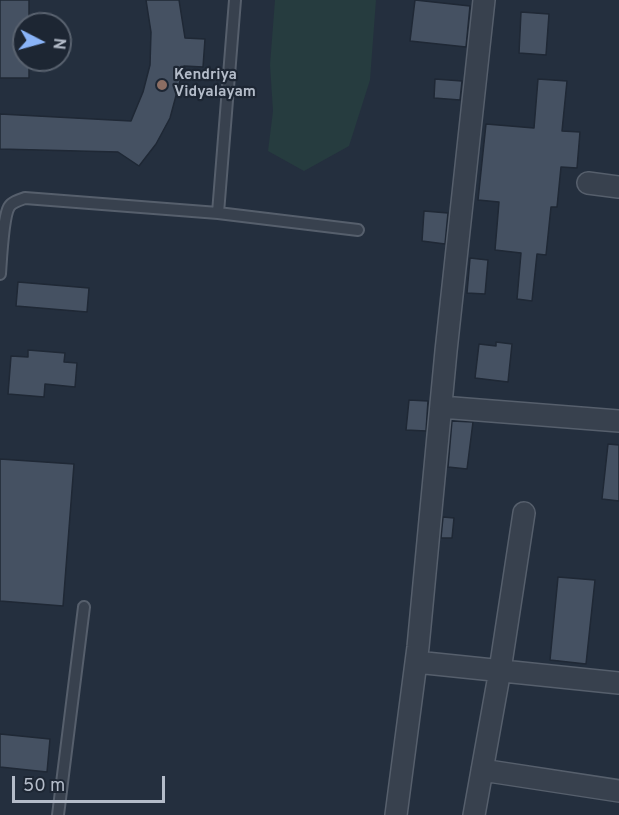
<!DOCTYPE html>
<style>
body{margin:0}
#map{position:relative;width:619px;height:815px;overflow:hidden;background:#242f3e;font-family:Overpass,sans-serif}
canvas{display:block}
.north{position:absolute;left:12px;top:12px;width:60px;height:60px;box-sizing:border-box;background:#1d2633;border:2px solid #59626f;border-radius:50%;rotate:96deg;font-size:16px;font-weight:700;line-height:24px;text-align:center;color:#b4bcc9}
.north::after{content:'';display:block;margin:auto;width:21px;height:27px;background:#8ab4f8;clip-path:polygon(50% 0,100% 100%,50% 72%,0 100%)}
.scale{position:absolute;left:12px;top:776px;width:153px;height:27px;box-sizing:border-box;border:3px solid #b4bcc9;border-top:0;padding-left:8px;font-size:18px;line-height:21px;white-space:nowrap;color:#b4bcc9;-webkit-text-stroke:4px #1d2633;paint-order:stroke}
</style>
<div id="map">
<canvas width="619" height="815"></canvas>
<div class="north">N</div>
<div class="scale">50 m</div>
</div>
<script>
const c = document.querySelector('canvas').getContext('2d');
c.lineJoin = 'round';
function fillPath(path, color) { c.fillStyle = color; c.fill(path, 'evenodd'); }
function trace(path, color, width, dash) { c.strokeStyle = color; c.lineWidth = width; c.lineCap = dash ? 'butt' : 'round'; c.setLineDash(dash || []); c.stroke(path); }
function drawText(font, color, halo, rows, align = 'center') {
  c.font = font + ' Overpass,sans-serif'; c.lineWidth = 4.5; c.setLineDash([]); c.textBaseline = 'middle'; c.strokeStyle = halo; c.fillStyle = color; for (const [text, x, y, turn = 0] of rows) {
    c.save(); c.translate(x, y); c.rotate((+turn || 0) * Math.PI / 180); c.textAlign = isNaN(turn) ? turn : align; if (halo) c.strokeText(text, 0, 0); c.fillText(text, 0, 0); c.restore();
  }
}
const green = new Path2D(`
 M 275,0 L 376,0 L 370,80 L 349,146 L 304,171 L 268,151 L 273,111 L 270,65 Z`);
const building = new Path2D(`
 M 0,0 L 29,0 L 29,24 L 24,24 L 24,60 L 29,60 L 29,78 L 0,78 Z
 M 146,0 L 179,0 L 185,38 L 205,39 L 203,67 L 184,66 L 170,118 L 156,144 L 139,166 L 118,152 L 0,149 L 0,114 L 131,121 L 143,92 L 150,65 L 151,32 Z
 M 415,0 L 470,6 L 466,47 L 410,41 Z
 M 521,12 L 549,14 L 546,55 L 519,53 Z
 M 435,79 L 462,81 L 460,100 L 434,98 Z
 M 538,79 L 567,81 L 562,131 L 580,132 L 577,168 L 561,167 L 557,207 L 551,207 L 546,255 L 537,254 L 532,301 L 517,299 L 521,253 L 495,250 L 499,202 L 478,200 L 486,124 L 534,128 Z
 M 424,211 L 448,213 L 445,244 L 422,241 Z
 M 470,258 L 488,260 L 485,294 L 467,293 Z
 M 18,282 L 89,288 L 87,312 L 16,306 Z
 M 496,342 L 512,344 L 508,382 L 475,378 L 479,344 L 496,346 Z
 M 28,350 L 65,353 L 64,362 L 77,363 L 75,387 L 45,384 L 44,397 L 8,394 L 11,356 L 28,357 Z
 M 409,400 L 428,401 L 426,431 L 406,430 Z
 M 452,421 L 473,422 L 467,469 L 448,467 Z
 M 608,444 L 619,445 L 619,501 L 602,499 Z
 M 0,459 L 74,464 L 63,606 L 0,601 Z
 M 443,517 L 454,518 L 452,538 L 441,538 Z
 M 558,577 L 595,580 L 586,664 L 550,660 Z
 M 0,734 L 50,739 L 47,772 L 0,767 Z`);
const lane = new Path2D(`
 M 218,213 L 235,0
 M 0,274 C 1,260 3,217 9,207 C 12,202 19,200 25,198 L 218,213 L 358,230
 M 58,815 L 84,607`);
const street = new Path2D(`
 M 588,183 L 619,187
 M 441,407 L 619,421
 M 416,662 L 619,683
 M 482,770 L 619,791
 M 396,815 L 418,647 L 446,351 L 484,0
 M 474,815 L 500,670 L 524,513`);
const markers = [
 [162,85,6,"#8d6e63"]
];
const poiNames = [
 ["Kendriya",174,76],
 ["Vidyalayam",174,93]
];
fillPath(green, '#263c3f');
fillPath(building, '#455162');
trace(building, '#1f2835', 1.5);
trace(lane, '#565f6c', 14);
trace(street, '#565f6c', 24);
trace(lane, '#38414e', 10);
trace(street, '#38414e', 21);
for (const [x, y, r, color] of markers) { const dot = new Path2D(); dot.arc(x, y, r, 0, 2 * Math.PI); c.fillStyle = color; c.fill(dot); trace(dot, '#1d2633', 2); }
drawText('bold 15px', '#b4bcc9', '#1d2633', poiNames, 'left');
</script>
